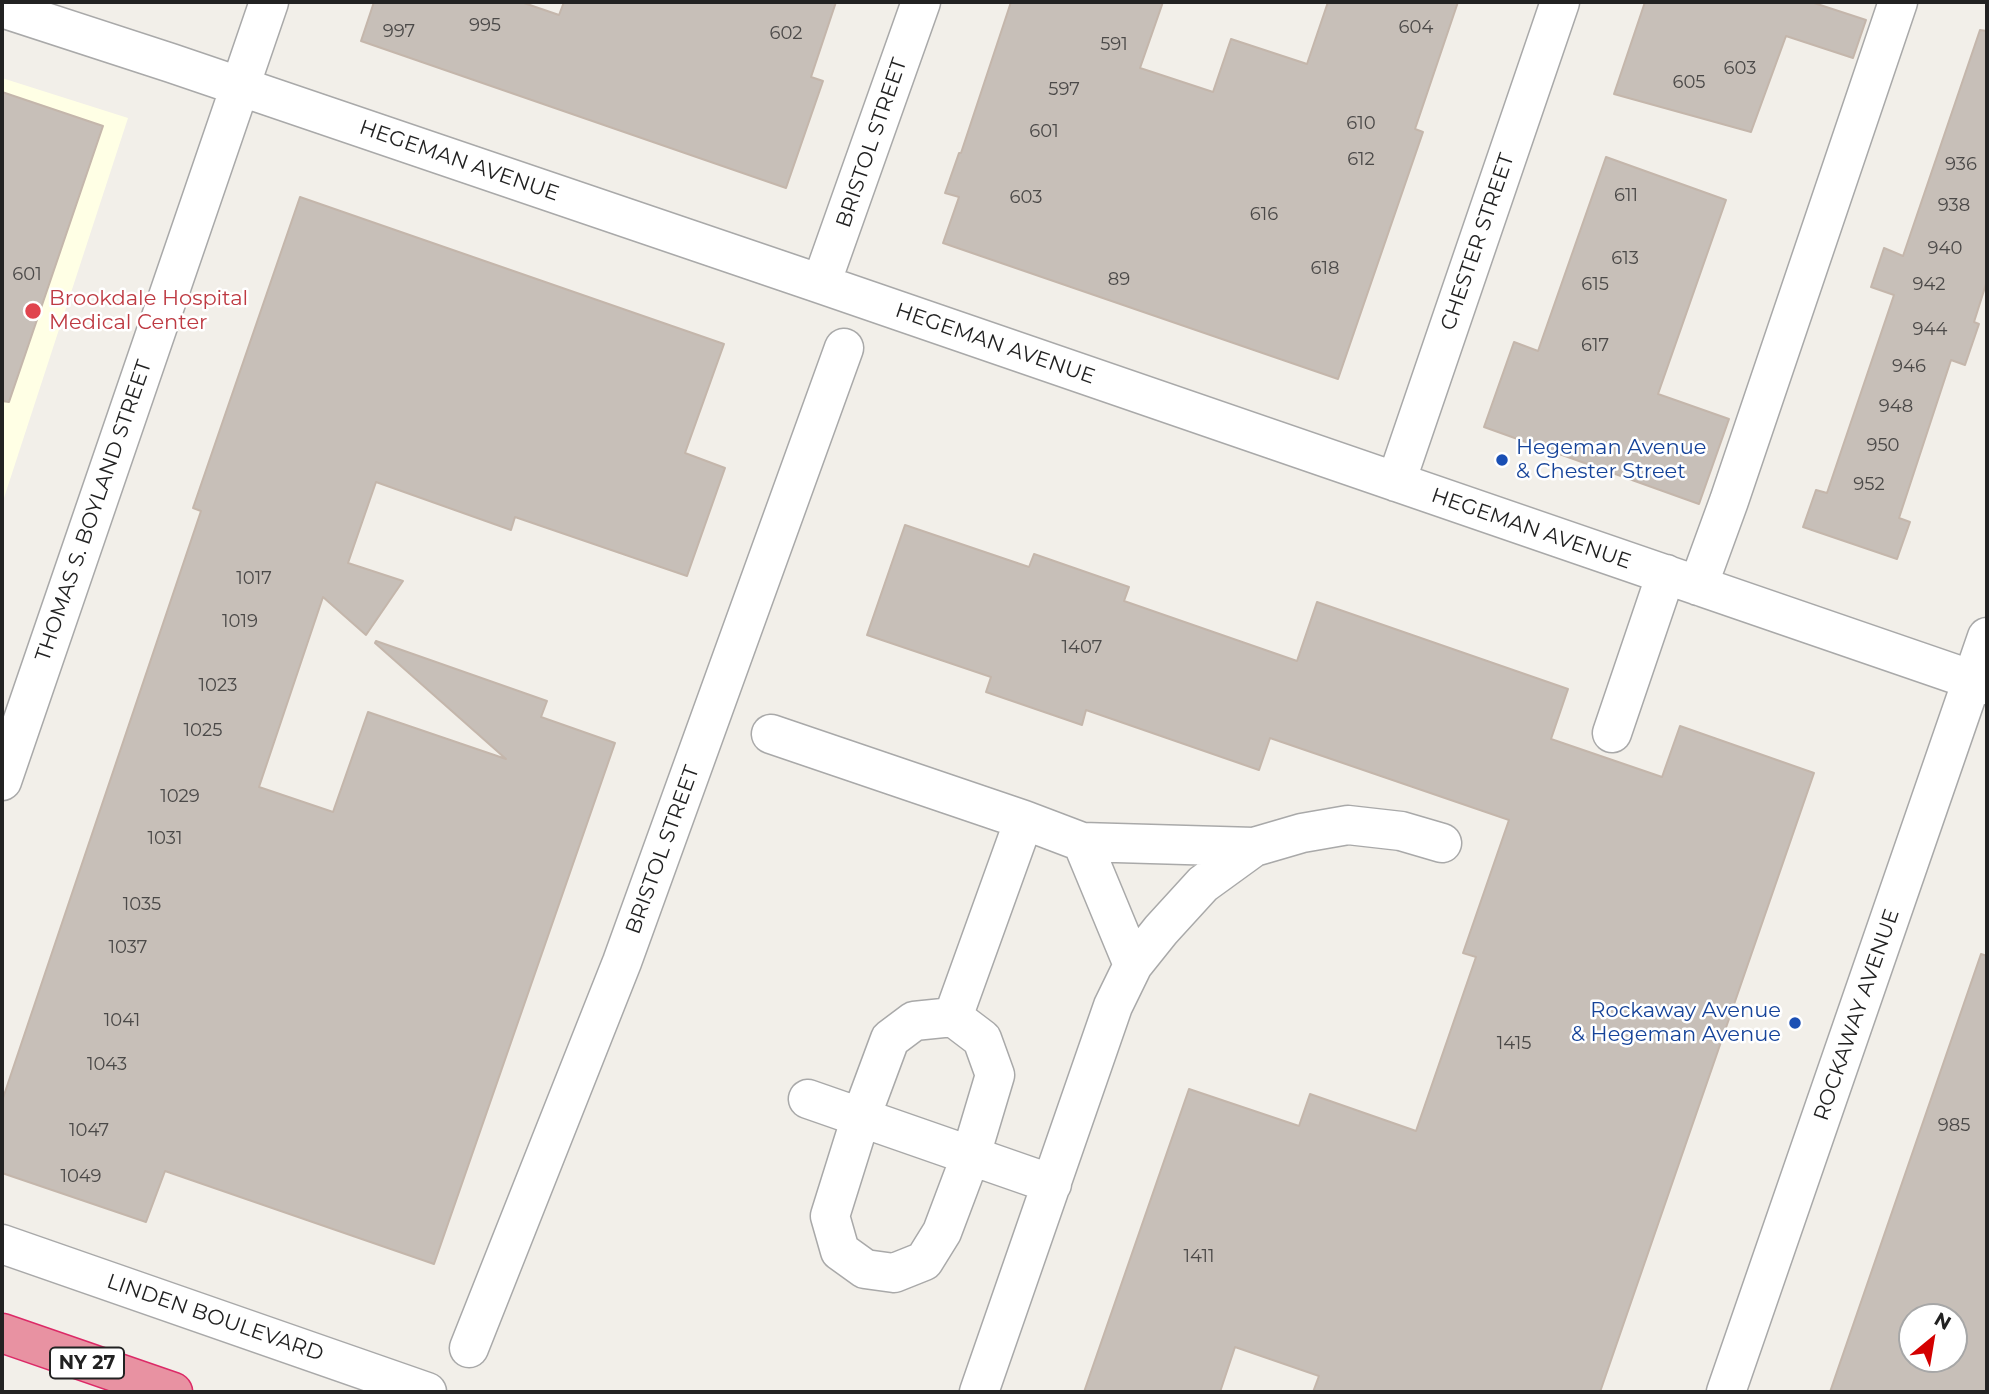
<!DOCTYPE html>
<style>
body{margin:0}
#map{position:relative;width:1989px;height:1394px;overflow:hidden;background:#f2efe9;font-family:Montserrat,sans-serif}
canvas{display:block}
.frame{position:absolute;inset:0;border:4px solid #222;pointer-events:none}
.north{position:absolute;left:1898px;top:1303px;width:70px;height:70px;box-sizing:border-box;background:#fff;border:2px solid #a7a7a7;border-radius:50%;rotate:30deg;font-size:19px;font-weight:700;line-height:28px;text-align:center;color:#222}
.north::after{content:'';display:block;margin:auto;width:24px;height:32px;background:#d40000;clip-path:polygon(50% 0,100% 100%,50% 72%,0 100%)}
</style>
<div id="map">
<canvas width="1989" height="1394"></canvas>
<div class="frame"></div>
<div class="north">N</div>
</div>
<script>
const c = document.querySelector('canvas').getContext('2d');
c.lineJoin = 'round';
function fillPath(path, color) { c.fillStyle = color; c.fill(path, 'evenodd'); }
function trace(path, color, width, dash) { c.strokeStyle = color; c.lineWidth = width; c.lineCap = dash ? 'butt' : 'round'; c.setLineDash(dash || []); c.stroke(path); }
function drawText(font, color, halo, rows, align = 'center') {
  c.font = font + ' Montserrat,sans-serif'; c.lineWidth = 5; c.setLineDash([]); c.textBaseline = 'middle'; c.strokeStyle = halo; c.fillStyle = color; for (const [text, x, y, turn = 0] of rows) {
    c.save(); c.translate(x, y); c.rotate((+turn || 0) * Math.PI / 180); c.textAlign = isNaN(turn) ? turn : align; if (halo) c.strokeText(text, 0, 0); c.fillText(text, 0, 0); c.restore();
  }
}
const education = new Path2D(`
 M 2,78 L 128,118 L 2,504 Z`);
const building = new Path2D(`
 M 374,2 L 521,2 L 559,15 L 564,2 L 836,2 L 811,77 L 823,81 L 786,188 L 361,41 Z
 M 1011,2 L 1163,2 L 1140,68 L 1213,92 L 1231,39 L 1307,64 L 1328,2 L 1458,2 L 1415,129 L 1423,132 L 1338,379 L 943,243 L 959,197 L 945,193 L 959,153 L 961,153 Z
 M 1645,2 L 1811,2 L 1866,20 L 1853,58 L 1786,36 L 1751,132 L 1614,94 Z
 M 1980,30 L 1987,31 L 1987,281 L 1974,322 L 1979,324 L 1965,365 L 1951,360 L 1899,518 L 1910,522 L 1897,559 L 1803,527 L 1816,490 L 1827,493 L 1894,295 L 1871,287 L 1884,248 L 1903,256 Z
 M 2,92 L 103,126 L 9,402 L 2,401 Z
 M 1606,157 L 1726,200 L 1658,394 L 1729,419 L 1699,504 L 1484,427 L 1514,342 L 1538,351 Z
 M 300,197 L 724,344 L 685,453 L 725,468 L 687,576 L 515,517 L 511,530 L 376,482 L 348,563 L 403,581 L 366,635 L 323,597 L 259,787 L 333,812 L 368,712 L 506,759 L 375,643 L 376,641 L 547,701 L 541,717 L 615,743 L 434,1264 L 165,1171 L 146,1222 L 2,1173 L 2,1101 L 201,511 L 193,508 Z
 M 905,525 L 1029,567 L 1034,554 L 1129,587 L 1124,601 L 1297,661 L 1317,602 L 1568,689 L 1551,739 L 1662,777 L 1680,726 L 1814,773 L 1600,1392 L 1313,1392 L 1319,1376 L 1235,1347 L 1220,1392 L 1084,1392 L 1189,1089 L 1299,1126 L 1310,1094 L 1416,1131 L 1476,957 L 1463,953 L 1509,820 L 1270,738 L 1259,770 L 1086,710 L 1082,725 L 986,692 L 991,677 L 867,635 Z
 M 1981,954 L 1987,956 L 1987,1392 L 1830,1392 ZM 1912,1317 L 1954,1317 L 1954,1359 L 1912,1359 Z`);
const minor = new Path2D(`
 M 2,8 L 171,63 L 821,284 L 1987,685
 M 821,284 L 921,2
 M 1396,482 L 1560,2
 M 1698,586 L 1729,501 L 1898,2
 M 1612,733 L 1666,574
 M 771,734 L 1024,820 L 953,1017
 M 2,781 L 269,2
 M 1024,820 L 1082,842 L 1133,965
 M 1082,842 L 1254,847
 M 953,1017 L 982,1039 L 995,1075 L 971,1155 L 942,1232 L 924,1261 L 894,1273 L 865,1269 L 840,1251 L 830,1216 L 861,1117 L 890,1039 L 914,1021 Z
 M 808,1099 L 1052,1184
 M 2,1244 L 427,1392
 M 469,1348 L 622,962 L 844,348
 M 979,1392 L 1113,1006 L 1133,965 L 1161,930 L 1203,884 L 1254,847 L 1302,833 L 1348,825 L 1401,831 L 1442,843
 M 1726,1392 L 1987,637`);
const highway = new Path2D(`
 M 2,1333 L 173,1392`);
const markers = [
 [33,311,9,"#e0444e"],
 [1502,460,7,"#1a4fb4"],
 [1795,1023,7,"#1a4fb4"]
];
const numberNames = [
 ["995",485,26],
 ["604",1416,28],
 ["997",399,32],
 ["602",786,34],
 ["591",1114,45],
 ["603",1740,69],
 ["605",1689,83],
 ["597",1064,90],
 ["610",1361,124],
 ["601",1044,132],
 ["612",1361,160],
 ["936",1961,165],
 ["611",1626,196],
 ["603",1026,198],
 ["938",1954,206],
 ["616",1264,215],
 ["940",1945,249],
 ["613",1625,259],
 ["618",1325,269],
 ["601",27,275],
 ["89",1119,280],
 ["615",1595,285],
 ["942",1929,285],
 ["944",1930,330],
 ["617",1595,346],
 ["946",1909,367],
 ["948",1896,407],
 ["950",1883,446],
 ["952",1869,485],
 ["1017",254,579],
 ["1019",240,622],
 ["1407",1082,648],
 ["1023",218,686],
 ["1025",203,731],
 ["1029",180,797],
 ["1031",165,839],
 ["1035",142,905],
 ["1037",128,948],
 ["1041",122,1021],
 ["1415",1514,1044],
 ["1043",107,1065],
 ["985",1954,1126],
 ["1047",89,1131],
 ["1049",81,1177],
 ["1411",1199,1257]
];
const shields = [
 [87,1363,74]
];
const shieldNames = [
 ["NY 27",87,1363]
];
const streetNames = [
 ["BRISTOL STREET",872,143,-71],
 ["HEGEMAN AVENUE",459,161,19],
 ["CHESTER STREET",1478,242,-71],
 ["HEGEMAN AVENUE",995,344,19],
 ["THOMAS S. BOYLAND STREET",94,511,-71],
 ["HEGEMAN AVENUE",1531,529,19],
 ["BRISTOL STREET",663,850,-70],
 ["ROCKAWAY AVENUE",1857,1015,-71],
 ["LINDEN BOULEVARD",215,1318,19]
];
const healthNames = [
 ["Brookdale Hospital",49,299],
 ["Medical Center",49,323]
];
const transitNames = [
 ["Hegeman Avenue",1516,448],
 ["& Chester Street",1516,472],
 ["Rockaway Avenue",1781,1011,"right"],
 ["& Hegeman Avenue",1781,1035,"right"]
];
fillPath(education, '#ffffe5');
fillPath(building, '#c7bfb8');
trace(building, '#c4b6ab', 2);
trace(minor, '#a9a9a9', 41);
trace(highway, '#dc2a67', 41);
trace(minor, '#fff', 38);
trace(highway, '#e892a2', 38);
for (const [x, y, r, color] of markers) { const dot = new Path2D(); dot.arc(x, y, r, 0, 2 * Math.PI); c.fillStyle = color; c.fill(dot); trace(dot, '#fff', 2.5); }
drawText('18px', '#4b4948', null, numberNames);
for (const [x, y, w] of shields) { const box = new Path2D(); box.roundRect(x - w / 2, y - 15.5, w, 31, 5); c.fillStyle = '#fff'; c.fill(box); trace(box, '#222', 2); }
drawText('bold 19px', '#222', null, shieldNames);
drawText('21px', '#222', '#fff', streetNames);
drawText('21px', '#be3a42', '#fff', healthNames, 'left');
drawText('21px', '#164399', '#fff', transitNames, 'left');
</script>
